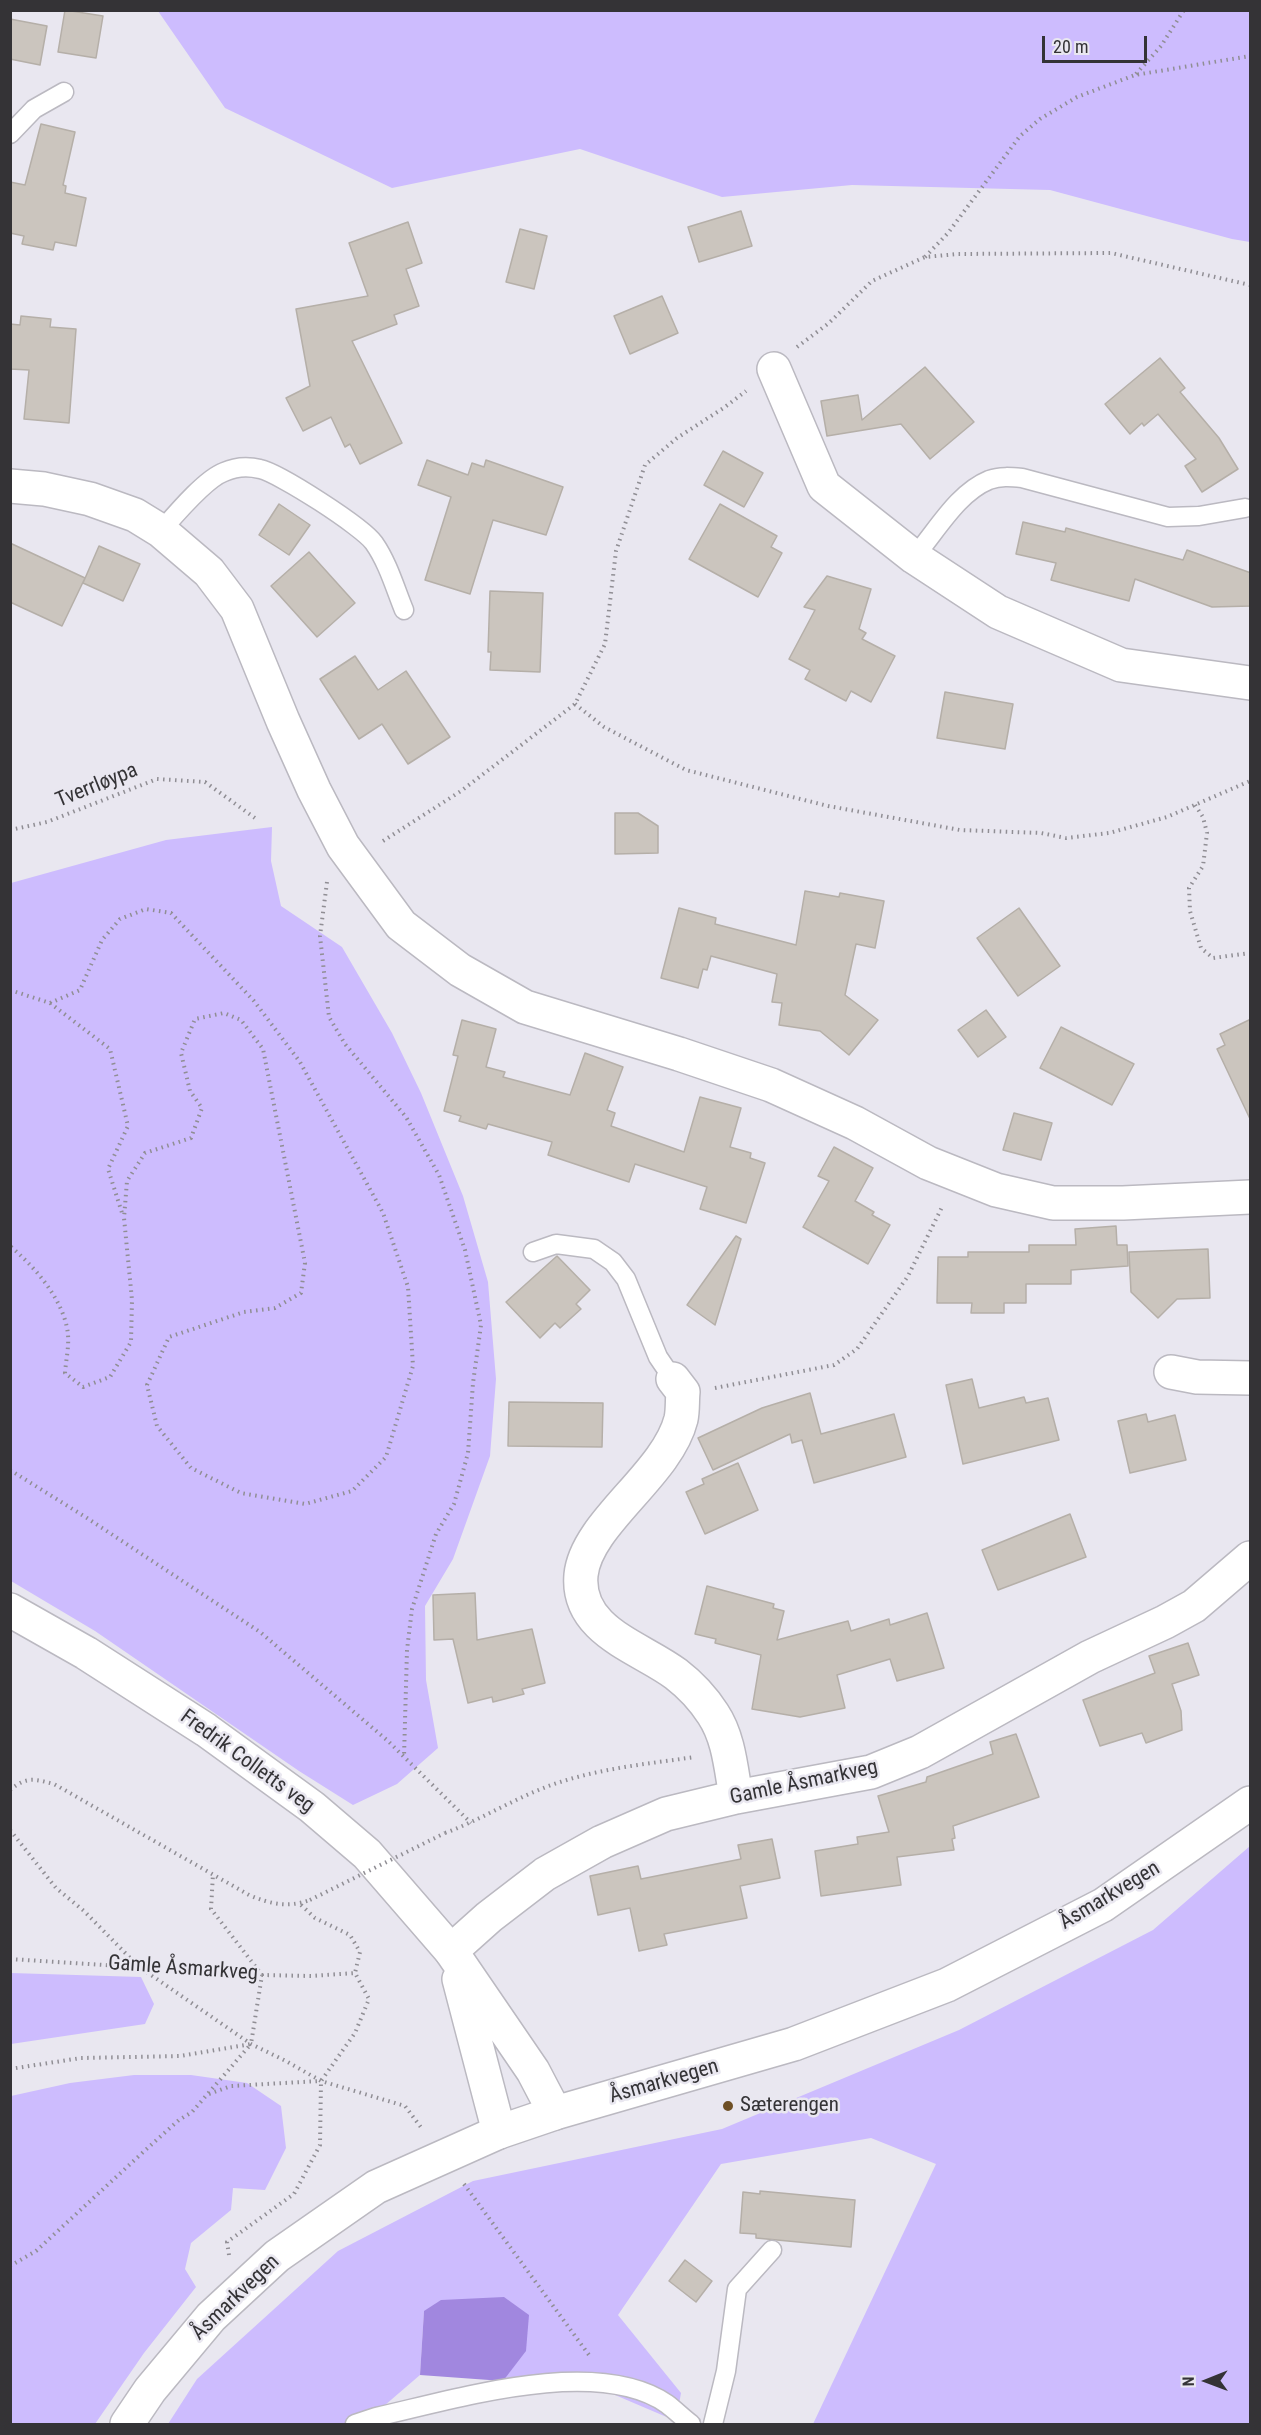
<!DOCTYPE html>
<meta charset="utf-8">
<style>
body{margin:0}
#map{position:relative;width:1261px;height:2435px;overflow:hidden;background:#e9e7f0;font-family:"Roboto Condensed",sans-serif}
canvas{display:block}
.frame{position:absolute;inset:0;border:12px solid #343336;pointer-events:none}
.north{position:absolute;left:1177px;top:2351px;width:60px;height:60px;-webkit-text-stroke:4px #e9e7f0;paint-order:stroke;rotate:269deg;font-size:16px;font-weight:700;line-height:24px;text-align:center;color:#343336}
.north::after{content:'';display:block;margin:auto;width:21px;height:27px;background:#343336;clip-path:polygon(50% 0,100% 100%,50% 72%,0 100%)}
.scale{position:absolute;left:1042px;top:36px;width:105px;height:27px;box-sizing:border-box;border:3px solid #343336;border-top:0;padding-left:8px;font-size:18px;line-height:21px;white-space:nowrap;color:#343336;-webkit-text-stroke:4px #e9e7f0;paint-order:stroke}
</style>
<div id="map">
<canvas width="1261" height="2435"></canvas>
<div class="frame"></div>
<div class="north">N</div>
<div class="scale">20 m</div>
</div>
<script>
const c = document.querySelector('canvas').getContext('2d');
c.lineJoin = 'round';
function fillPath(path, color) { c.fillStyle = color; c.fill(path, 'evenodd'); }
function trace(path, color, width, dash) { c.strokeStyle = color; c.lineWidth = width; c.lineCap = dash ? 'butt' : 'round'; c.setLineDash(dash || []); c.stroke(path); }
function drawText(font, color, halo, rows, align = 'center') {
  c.font = font + ' "Roboto Condensed",sans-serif'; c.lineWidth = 5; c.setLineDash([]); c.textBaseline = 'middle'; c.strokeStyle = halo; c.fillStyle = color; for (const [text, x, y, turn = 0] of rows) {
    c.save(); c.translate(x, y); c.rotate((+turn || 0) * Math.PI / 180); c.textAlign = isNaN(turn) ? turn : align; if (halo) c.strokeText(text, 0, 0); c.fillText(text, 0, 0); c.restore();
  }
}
const green = new Path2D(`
 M 158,11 L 1250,11 L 1250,242 L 1232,239 L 1050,190 L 852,185 L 722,197 L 580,149 L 392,188 L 225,108 Z
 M 272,827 L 271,861 L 281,906 L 342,947 L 392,1033 L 421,1093 L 463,1196 L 488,1282 L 496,1379 L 490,1456 L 453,1559 L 425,1606 L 426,1680 L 438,1748 L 397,1784 L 353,1805 L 299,1771 L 95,1631 L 11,1581 L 11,883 L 166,840 Z
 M 1250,1846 L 1250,2424 L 813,2424 L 936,2164 L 871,2138 L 721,2164 L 618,2315 L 681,2393 L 676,2421 L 601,2389 L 503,2381 L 424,2311 L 420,2375 L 363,2424 L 168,2424 L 197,2379 L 338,2251 L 473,2181 L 722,2129 L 959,2030 L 1153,1930 Z
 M 11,1973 L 141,1977 L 154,2004 L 145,2024 L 11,2044 Z
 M 134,2075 L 191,2075 L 247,2083 L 281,2106 L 286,2148 L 265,2190 L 233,2188 L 231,2210 L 191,2243 L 185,2269 L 196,2287 L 144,2353 L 95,2424 L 11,2424 L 11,2096 L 70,2083 Z`);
const water = new Path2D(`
 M 504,2297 L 529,2315 L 526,2351 L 503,2381 L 420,2375 L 424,2311 L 441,2300 Z`);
const building = new Path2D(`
 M 65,10 L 103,16 L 96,58 L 58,52 Z
 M 10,19 L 47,26 L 40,65 L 10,59 Z
 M 41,124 L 75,132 L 63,185 L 66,186 L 65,193 L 86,198 L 76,246 L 55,242 L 53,250 L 22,244 L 24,236 L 10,233 L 10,182 L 25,185 Z
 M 741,211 L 752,246 L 699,262 L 688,227 Z
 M 408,222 L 422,263 L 406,269 L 419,306 L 394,315 L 397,324 L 352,341 L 402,443 L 360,464 L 350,444 L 345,447 L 331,417 L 303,431 L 286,398 L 310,386 L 296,309 L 368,296 L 349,243 Z
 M 520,229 L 547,236 L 534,289 L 506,282 Z
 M 662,296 L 678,333 L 630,354 L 614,316 Z
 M 21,316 L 51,319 L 50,327 L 76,329 L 69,423 L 24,419 L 29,370 L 10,369 L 10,324 L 20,325 Z
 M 1160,358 L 1185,388 L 1180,392 L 1219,438 L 1238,469 L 1202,492 L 1185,466 L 1196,459 L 1158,414 L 1144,426 L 1142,423 L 1130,434 L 1105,404 Z
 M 925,367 L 974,422 L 930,459 L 901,424 L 827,436 L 821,401 L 858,395 L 862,420 Z
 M 723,451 L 763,473 L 744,507 L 704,485 Z
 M 427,460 L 468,475 L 472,463 L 484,467 L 486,460 L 563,487 L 546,535 L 493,520 L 470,594 L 425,580 L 451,497 L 418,485 Z
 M 279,504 L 310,525 L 289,555 L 259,535 Z
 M 720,504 L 777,536 L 771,547 L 782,553 L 758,597 L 689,559 Z
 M 1023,522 L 1065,532 L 1066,528 L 1183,560 L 1187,550 L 1251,573 L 1251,606 L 1212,607 L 1135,579 L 1129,601 L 1051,580 L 1056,563 L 1016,554 Z
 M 10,543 L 85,578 L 62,626 L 10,602 Z
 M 99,546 L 140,564 L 123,601 L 83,583 Z
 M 309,552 L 355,603 L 317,637 L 271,586 Z
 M 827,576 L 871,589 L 859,629 L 866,633 L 862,639 L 895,656 L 871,702 L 851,691 L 846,701 L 805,679 L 810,670 L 789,659 L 815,610 L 804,607 Z
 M 490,591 L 543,593 L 540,672 L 490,670 L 491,652 L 488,652 Z
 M 355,656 L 378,690 L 406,671 L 450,737 L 408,764 L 382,724 L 359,739 L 320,679 Z
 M 945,692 L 1013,704 L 1005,749 L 937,738 Z
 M 615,813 L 638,813 L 658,826 L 658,853 L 615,854 Z
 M 805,891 L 839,897 L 840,893 L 884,901 L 875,948 L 856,944 L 845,995 L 878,1020 L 849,1055 L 820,1031 L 779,1025 L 782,1003 L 772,1002 L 777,974 L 711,956 L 707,970 L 703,969 L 698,988 L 661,978 L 679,908 L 716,918 L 715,924 L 796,945 Z
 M 1019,908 L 1060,966 L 1018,996 L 977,938 Z
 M 986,1010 L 1006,1037 L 978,1057 L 958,1030 Z
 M 1251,1019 L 1251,1121 L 1217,1049 L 1225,1045 L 1220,1034 Z
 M 462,1020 L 496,1029 L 486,1067 L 505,1072 L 503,1077 L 570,1095 L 585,1053 L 623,1067 L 607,1110 L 615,1113 L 611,1126 L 684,1152 L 700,1097 L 741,1108 L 730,1147 L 751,1153 L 750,1158 L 765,1163 L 746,1223 L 700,1209 L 707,1187 L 635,1164 L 629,1182 L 548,1155 L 552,1142 L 488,1124 L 486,1129 L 459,1121 L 461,1116 L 444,1111 L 458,1056 L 453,1055 Z
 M 1061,1027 L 1134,1064 L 1112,1105 L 1040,1068 Z
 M 1014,1113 L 1052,1123 L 1041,1160 L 1003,1150 Z
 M 834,1147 L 873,1168 L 855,1201 L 874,1212 L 872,1215 L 890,1225 L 868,1264 L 803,1227 L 829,1181 L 818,1176 Z
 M 1116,1226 L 1117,1245 L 1127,1245 L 1128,1266 L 1071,1270 L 1071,1284 L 1026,1284 L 1026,1303 L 1004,1303 L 1004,1313 L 971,1313 L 972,1303 L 937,1303 L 938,1257 L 968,1257 L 968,1252 L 1029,1252 L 1029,1245 L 1076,1245 L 1075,1229 Z
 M 736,1236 L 741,1239 L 715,1325 L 687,1305 Z
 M 1208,1249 L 1210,1298 L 1177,1299 L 1158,1318 L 1131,1292 L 1129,1252 Z
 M 557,1256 L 590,1290 L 576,1304 L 581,1309 L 560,1328 L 555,1323 L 540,1338 L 506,1302 Z
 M 972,1379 L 979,1408 L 1024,1397 L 1026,1403 L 1048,1398 L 1059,1440 L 963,1464 L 946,1385 Z
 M 810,1393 L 821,1434 L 894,1414 L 906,1457 L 814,1483 L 802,1440 L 792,1443 L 790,1434 L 713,1470 L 698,1438 L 762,1408 Z
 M 509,1402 L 603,1403 L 602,1447 L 508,1446 Z
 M 1146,1414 L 1148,1422 L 1175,1415 L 1186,1460 L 1130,1473 L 1118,1421 Z
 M 738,1463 L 758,1510 L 705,1534 L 686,1492 L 704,1484 L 702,1479 Z
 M 1070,1514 L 1086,1557 L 998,1590 L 982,1550 Z
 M 707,1586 L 774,1604 L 773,1608 L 784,1611 L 777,1640 L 848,1621 L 851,1631 L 889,1619 L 890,1625 L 927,1613 L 944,1668 L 897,1681 L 890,1659 L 837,1675 L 845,1708 L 800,1717 L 752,1709 L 761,1655 L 715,1643 L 716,1639 L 695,1634 Z
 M 475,1593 L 477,1640 L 532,1629 L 545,1683 L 522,1689 L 524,1694 L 493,1702 L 492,1697 L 468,1703 L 453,1639 L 434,1640 L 433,1595 Z
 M 1188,1643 L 1199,1675 L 1172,1684 L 1181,1711 L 1182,1730 L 1146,1743 L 1142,1733 L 1100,1746 L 1083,1700 L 1155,1673 L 1149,1656 Z
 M 1016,1734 L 1039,1797 L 953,1826 L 955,1838 L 952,1839 L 954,1850 L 897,1857 L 901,1885 L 821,1896 L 815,1851 L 858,1844 L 857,1837 L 889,1832 L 878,1796 L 926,1782 L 927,1777 L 993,1754 L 990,1742 Z
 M 772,1839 L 780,1878 L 740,1886 L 747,1918 L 664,1934 L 667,1945 L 639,1951 L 630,1908 L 598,1915 L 590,1876 L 638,1866 L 641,1879 L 741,1859 L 738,1845 Z
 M 760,2191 L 855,2200 L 851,2247 L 756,2238 L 756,2234 L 740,2233 L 743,2192 L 760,2194 Z
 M 685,2260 L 712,2281 L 696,2302 L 669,2281 Z`);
const path = new Path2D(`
 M 1136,74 L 1161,46 L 1184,10
 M 925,257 L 948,233 L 1020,136 L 1040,119 L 1077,97 L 1135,75 L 1250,56
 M 797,347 L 829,323 L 872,281 L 925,257 L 958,254 L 1111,253 L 1250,285
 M 575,704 L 604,727 L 686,770 L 828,806 L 960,830 L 1041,833 L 1066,838 L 1109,833 L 1167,817 L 1250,781
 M 1195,805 L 1203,817 L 1207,833 L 1203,866 L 1189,888 L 1190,911 L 1201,948 L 1213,958 L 1250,953
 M 10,830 L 47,822 L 157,779 L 205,782 L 255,818
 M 383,841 L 461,791 L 575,704 L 605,644 L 616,551 L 645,465 L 677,438 L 725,407 L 746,391
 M 327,882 L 320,936 L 329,1017 L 345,1044 L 406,1117 L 439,1175 L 465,1250 L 481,1325 L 473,1383 L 468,1453 L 454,1504 L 436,1534 L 412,1609 L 407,1650 L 404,1757
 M 10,990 L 50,1003 L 80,990 L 102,940 L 120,919 L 146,909 L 171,913 L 254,1001 L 300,1062 L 383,1213 L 408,1287 L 413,1366 L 386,1457 L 352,1491 L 305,1504 L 241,1493 L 191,1468 L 157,1426 L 147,1385 L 169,1337 L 244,1312 L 275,1308 L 301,1293 L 305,1263 L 263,1049 L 241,1020 L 224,1013 L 195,1019 L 181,1053 L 190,1091 L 202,1108 L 191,1138 L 145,1153 L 127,1181 L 124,1218 L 132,1300 L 131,1342 L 110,1377 L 83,1387 L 65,1373 C 66,1360 69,1347 68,1335 C 65,1301 35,1267 10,1246
 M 50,1003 L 110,1049 L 128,1126 L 108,1169 L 123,1216
 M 715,1388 L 834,1365 L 857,1349 L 908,1276 L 943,1205
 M 10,1470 L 87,1518 L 260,1632 L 388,1741 L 471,1823
 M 10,1790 C 27,1776 34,1779 54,1784 L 249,1895 C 270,1904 288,1908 310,1900
 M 10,1830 L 56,1888 L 84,1911 L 138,1966 L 251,2044 L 286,2061 L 321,2081 L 405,2106 L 423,2130
 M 445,1833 C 480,1820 512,1800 546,1787 C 593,1769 646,1764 695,1757
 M 10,1959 L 262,1975 L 311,1976 L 355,1973
 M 10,2069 L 81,2058 L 180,2056 L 251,2044 L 262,1975 L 211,1909 L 213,1874
 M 209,2094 L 231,2086 L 320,2081
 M 464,2184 L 589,2355
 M 229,2255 L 227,2242 L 294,2194 L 320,2145 L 321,2081 L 355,2033 L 369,1999 L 355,1973 L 360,1952 L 350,1935 L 315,1918 L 300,1904
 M 10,2266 L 36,2251 L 140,2155 L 179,2120 L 192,2112 L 251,2044`);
const service = new Path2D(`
 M 10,134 L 34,109 L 64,92
 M 161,531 C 175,515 205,479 224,472 C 235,467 248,466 260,469 C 279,473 363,527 374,543 C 388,563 395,588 404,610
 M 914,557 C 936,532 957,493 989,480 C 1000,476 1011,477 1022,478 L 1168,517 L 1199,516 L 1245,508
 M 533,1252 L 556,1244 L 594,1249 L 613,1262 L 626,1279 L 658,1357 L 673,1379
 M 355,2424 L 376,2417 C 453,2400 596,2355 667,2404 C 675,2410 683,2418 691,2424
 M 713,2424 L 726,2371 L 737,2289 L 772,2250`);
const minor = new Path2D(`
 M 774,369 L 824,486 L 914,557 L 998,612 L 1121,665 L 1250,683
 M 10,486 L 44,489 L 90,499 L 135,515 L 161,531 L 209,572 L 237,609 L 283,721 L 314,790 L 343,846 L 401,925 L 460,970 L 525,1007 L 679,1054 L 771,1085 L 855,1123 L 928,1163 L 996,1190 L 1053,1203 L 1123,1203 L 1250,1197
 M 1171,1372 L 1197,1377 L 1250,1378
 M 673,1379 L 683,1392 C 682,1400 683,1410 681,1419 C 667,1475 586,1523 581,1575 C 576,1631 640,1647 676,1674 C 689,1684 704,1700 713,1714 C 729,1738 731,1769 736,1797
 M 451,1951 L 489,1917 L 545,1874 L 602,1842 L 666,1814 L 736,1797 L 871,1772 L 920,1752 L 1090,1657 L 1165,1622 L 1194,1606 L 1250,1558`);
const tertiary = new Path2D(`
 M 10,1610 L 86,1653 L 206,1730 L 312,1807 L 367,1854 L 451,1951 L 533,2071 L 555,2113
 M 459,1979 L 499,2132`);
const secondary = new Path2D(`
 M 127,2424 L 150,2390 L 211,2317 L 277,2256 L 376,2187 L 499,2132 L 555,2113 L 794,2044 L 947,1985 L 1103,1905 L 1250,1803`);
const pathBridge = new Path2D(`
 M 310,1900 L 445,1833`);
const markers = [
 [728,2106,6,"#6e4f25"]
];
const streetNames = [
 ["Tverrløypa",97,786,-22],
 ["Fredrik Colletts veg",247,1762,36],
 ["Gamle Åsmarkveg",804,1783,-12],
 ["Åsmarkvegen",1110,1896,-31],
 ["Gamle Åsmarkveg",183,1969,4],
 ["Åsmarkvegen",664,2082,-16],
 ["Åsmarkvegen",236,2298,-44]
];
const poiNames = [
 ["Sæterengen",740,2106]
];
fillPath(green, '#cdbcfe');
fillPath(water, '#a187df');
fillPath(building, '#cbc5be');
trace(building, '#b5afa8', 1.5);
trace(service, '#bbb9c1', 21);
trace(minor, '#bbb9c1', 36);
trace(tertiary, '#bbb9c1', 36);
trace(secondary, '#bbb9c1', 36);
trace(path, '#908e94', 4, [1.5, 4.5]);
trace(service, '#fff', 18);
trace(minor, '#fff', 33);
trace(tertiary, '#fff', 33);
trace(secondary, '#fff', 33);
trace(pathBridge, '#908e94', 4, [1.5, 4.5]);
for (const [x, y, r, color] of markers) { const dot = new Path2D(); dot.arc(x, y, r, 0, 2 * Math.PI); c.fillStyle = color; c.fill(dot); trace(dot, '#e9e7f0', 2); }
drawText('21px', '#343336', '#e9e7f0', streetNames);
drawText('21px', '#343336', '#e9e7f0', poiNames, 'left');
</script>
